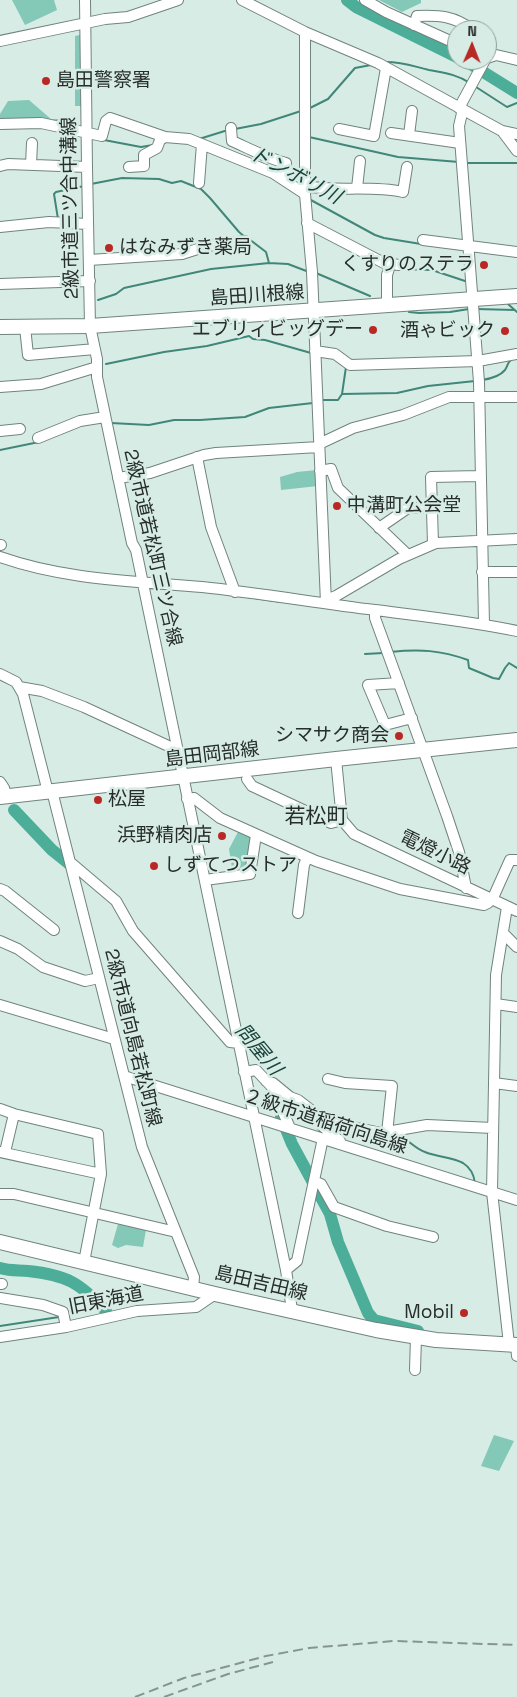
<!DOCTYPE html>
<meta charset="utf-8">
<style>
body{margin:0}
#map{position:relative;width:517px;height:1697px;overflow:hidden;background:#d8ece6;font-family:"Space Grotesk",sans-serif}
canvas{display:block}
.north{position:absolute;left:447px;top:20px;width:50px;height:50px;box-sizing:border-box;background:#d8ece6;border:1px solid #91a09b;border-radius:50%;rotate:1deg;font-size:14px;font-weight:700;line-height:20px;text-align:center;color:#262d2b}
.north::after{content:'';display:block;margin:auto;width:18px;height:22px;background:#b82926;clip-path:polygon(50% 0,100% 100%,50% 72%,0 100%)}
</style>
<div id="map">
<canvas width="517" height="1697"></canvas>
<div class="north">N</div>
</div>
<script>
const c = document.querySelector('canvas').getContext('2d');
c.lineJoin = 'round';
function fillPath(path, color) { c.fillStyle = color; c.fill(path, 'evenodd'); }
function trace(path, color, width, dash) { c.strokeStyle = color; c.lineWidth = width; c.lineCap = dash ? 'butt' : 'round'; c.setLineDash(dash || []); c.stroke(path); }
function drawText(font, color, halo, rows, align = 'center') {
  c.font = font + ' "Space Grotesk","Noto Sans JP",sans-serif'; c.lineWidth = 5; c.setLineDash([]); c.textBaseline = 'middle'; c.strokeStyle = halo; c.fillStyle = color; for (const [text, x, y, turn = 0] of rows) {
    c.save(); c.translate(x, y); c.rotate((+turn || 0) * Math.PI / 180); c.textAlign = isNaN(turn) ? turn : align; if (halo) c.strokeText(text, 0, 0); c.fillText(text, 0, 0); c.restore();
  }
}
const green = new Path2D(`
 M 12,0 L 54,0 L 57,10 L 25,25 Z
 M 379,0 L 421,0 L 421,3 L 402,12 Z
 M 80,35 L 81,106 L 75,106 L 75,36 Z
 M 29,100 L 51,119 L 76,119 L 79,127 L 0,121 L 0,114 L 8,101 Z
 M 317,470 L 318,486 L 281,490 L 280,477 L 297,472 Z
 M 239,830 L 253,838 L 249,868 L 245,873 L 233,874 L 229,849 Z
 M 118,1224 L 146,1230 L 143,1247 L 126,1245 L 118,1248 L 112,1245 Z
 M 494,1435 L 514,1441 L 499,1471 L 481,1466 Z`);
const stream = new Path2D(`
 M 386,62 C 404,62 412,66 429,70 C 444,73 456,74 470,83
 M 476,87 L 507,107 L 517,103
 M 310,108 L 328,99 L 355,68 L 371,65
 M 235,129 L 261,124 L 301,111
 M 309,137 L 398,157 L 459,162
 M 199,139 L 228,130
 M 104,140 L 141,147 L 153,145
 M 466,163 L 517,163
 M 91,184 L 122,178 L 159,179 L 172,183 L 181,181 L 201,189 L 210,198 L 239,232 L 245,237
 M 309,199 L 375,235 L 384,238 L 421,244
 M 58,219 L 54,194 L 56,192 L 84,186
 M 249,239 L 266,252 L 269,263
 M 400,269 L 432,270 L 468,282
 M 316,273 L 370,296
 M 98,300 L 116,294 L 124,288 L 211,269 L 269,263 L 288,264 L 309,272
 M 508,304 L 517,312
 M 476,309 L 515,310
 M 409,312 L 419,313 L 450,312 L 469,309
 M 106,364 L 164,352 L 207,346 L 249,336 L 253,339 L 265,340 L 311,353
 M 482,380 C 489,379 500,376 505,370 C 508,366 507,363 511,360
 M 342,394 L 346,367
 M 322,400 L 338,400 L 342,394 L 397,393 L 428,386 L 475,381
 M 111,423 L 149,425 L 174,420 L 200,420 L 245,417 L 269,408 L 313,403
 M 0,450 L 39,442
 M 150,588 L 163,589
 M 240,596 L 282,602
 M 390,652 C 420,649 440,650 468,660 L 469,668 L 493,678 L 499,679 L 505,668 L 509,663 L 517,668
 M 365,654 L 383,653
 M 394,1136 C 407,1136 413,1148 425,1152 C 437,1157 452,1157 463,1163 C 471,1168 474,1175 475,1183
 M 0,1326 L 59,1317`);
const river = new Path2D(`
 M 347,0 L 356,7 L 457,57
 M 464,60 L 517,93
 M 14,810 L 52,850 L 77,870
 M 281,1117 L 292,1144 L 330,1214 L 338,1242 L 368,1313 L 374,1320 L 418,1331
 M 0,1268 C 9,1271 18,1270 28,1271 C 67,1275 80,1283 106,1311`);
const minor = new Path2D(`
 M 85,0 L 87,167 L 90,326 L 97,359 L 97,377 L 132,543 L 136,550 L 286,1270 L 292,1310
 M 242,0 L 305,32 L 378,63 L 491,125 L 502,131 L 517,151
 M 365,0 L 386,12 L 457,44
 M 414,25 L 417,16 C 440,15 454,16 473,30
 M 305,32 L 305,194 L 312,272 L 326,603
 M 0,41 L 105,19 L 128,17 L 178,0
 M 487,58 L 496,55 L 517,60
 M 459,108 L 485,60
 M 463,109 L 459,126 L 479,382 L 484,624
 M 0,124 L 41,123 L 102,136 L 106,121 L 110,118 L 165,137
 M 231,128 L 232,141 C 250,149 267,158 286,163 L 287,182
 M 339,129 L 374,136 L 386,68
 M 502,131 L 517,134
 M 391,133 L 460,143
 M 409,135 L 412,111
 M 31,165 L 32,143
 M 0,166 L 8,164 L 87,167
 M 129,167 L 144,166 L 144,155 L 157,148 L 160,140 L 165,137 L 189,139 L 273,173 L 305,194
 M 199,183 L 202,144
 M 305,186 C 337,192 370,185 403,192 L 407,167
 M 357,188 L 360,161
 M 307,223 L 384,263 L 399,265
 M 0,227 L 49,222 L 88,224
 M 423,240 L 517,252
 M 89,260 L 182,254 L 207,246 L 245,241
 M 0,284 L 90,281
 M 387,305 L 387,275 L 390,265
 M 25,327 L 28,355 L 95,349
 M 315,351 L 335,354 L 350,365 L 478,361 L 517,354
 M 0,387 L 41,384 L 97,367
 M 0,431 L 20,429
 M 38,438 L 80,421 L 105,417
 M 319,444 L 353,428 L 403,415 L 449,397 L 517,397
 M 197,457 L 211,527 L 235,592
 M 320,471 L 331,469 L 338,488 L 408,555
 M 118,478 L 150,473 L 204,455 L 216,453 L 319,447
 M 379,528 L 408,508 L 432,508
 M 433,544 L 431,477 L 480,476
 M 0,545 L 1,545
 M 0,557 C 65,580 134,581 202,587 C 260,593 317,603 375,610 C 422,616 470,621 517,631
 M 482,572 L 517,572
 M 326,600 L 336,596 L 399,559 L 436,543 L 517,539
 M 375,610 L 375,618 L 447,816 L 459,852 L 466,888
 M 0,674 L 16,682 L 23,694 L 48,792
 M 399,683 L 368,685 L 385,725 L 412,718
 M 19,687 L 42,691 L 84,707 L 177,750
 M 336,759 L 342,820 L 354,834 L 517,911
 M 247,779 L 252,786 L 331,823 L 342,820
 M 0,782 L 4,788 L 7,797
 M 52,791 L 142,1147 L 194,1277 L 193,1288
 M 187,799 L 194,798 L 220,818 L 316,861 L 400,889 L 484,905 L 488,903 L 491,899
 M 70,862 L 116,901 L 133,931 L 230,1042 L 239,1043
 M 205,880 L 250,874 L 256,835
 M 0,889 L 5,891 L 54,930
 M 492,900 L 510,860 L 517,860
 M 507,907 L 496,975 L 492,1192 L 509,1344
 M 298,913 L 304,865 L 307,858
 M 503,933 L 517,947
 M 0,941 L 18,949 L 43,967 L 85,981 L 99,978
 M 496,1004 L 517,1007
 M 0,1005 L 114,1039
 M 244,1072 L 256,1070 L 272,1087 L 290,1128
 M 124,1076 L 517,1200
 M 328,1079 L 345,1083 L 392,1086 L 387,1133
 M 266,1081 L 273,1083 L 290,1097 L 298,1100 L 320,1117 L 344,1125 L 381,1133 L 427,1125 L 493,1128
 M 494,1083 L 517,1086
 M 0,1109 L 14,1114 L 98,1134 L 101,1174 L 84,1262
 M 314,1114 L 321,1125 L 340,1141
 M 0,1152 L 101,1174
 M 5,1152 L 14,1114
 M 314,1181 L 321,1184 L 334,1207 L 387,1226 L 433,1237
 M 0,1194 L 14,1194 L 176,1232
 M 286,1270 L 297,1261 L 323,1138
 M 0,1284 L 2,1284
 M 0,1298 L 43,1305 L 63,1312 L 66,1327
 M 0,1337 L 66,1327 L 137,1311 L 196,1307 L 215,1294
 M 516,1345 L 517,1356
 M 415,1370 L 416,1337`);
const major = new Path2D(`
 M 0,327 L 90,326 L 517,296
 M 0,797 L 336,759 L 517,740
 M 0,1242 L 215,1294 L 376,1330 L 436,1340 L 517,1345`);
const rail = new Path2D(`
 M 135,1697 L 184,1678 L 266,1656 L 309,1648 L 394,1641 L 517,1645
 M 164,1697 L 228,1674 L 273,1662`);
const markers = [
 [46,81,5,"#b82926"],
 [109,248,5,"#b82926"],
 [484,265,5,"#b82926"],
 [373,330,5,"#b82926"],
 [505,331,5,"#b82926"],
 [337,506,5,"#b82926"],
 [399,736,5,"#b82926"],
 [98,800,5,"#b82926"],
 [222,836,5,"#b82926"],
 [154,866,5,"#b82926"],
 [464,1313,5,"#b82926"]
];
const poiNames = [
 ["島田警察署",56,81,"left"],
 ["はなみずき薬局",119,248,"left"],
 ["くすりのステラ",474,265],
 ["エブリィビッグデー",363,330],
 ["酒ゃビック",495,331],
 ["中溝町公会堂",347,506,"left"],
 ["シマサク商会",389,736],
 ["松屋",108,800,"left"],
 ["浜野精肉店",212,836],
 ["しずてつストア",164,866,"left"],
 ["Mobil",454,1313]
];
const streetNames = [
 ["2級市道三ツ合中溝線",71,208,-91],
 ["島田川根線",257,296,-4],
 ["2級市道若松町三ツ合線",152,548,77],
 ["島田岡部線",212,755,-7],
 ["電燈小路",435,853,26],
 ["2級市道向島若松町線",132,1038,76],
 ["２級市道稲荷向島線",325,1122,18],
 ["島田吉田線",261,1284,13],
 ["旧東海道",106,1301,-11]
];
const waterNames = [
 ["ドンボリ川",295,176,28],
 ["問屋川",258,1050,50]
];
const quarterNames = [
 ["若松町",316,817]
];
fillPath(green, '#84c8b8');
trace(stream, '#418778', 2);
trace(river, '#4cae99', 12);
trace(minor, '#71837e', 12);
trace(major, '#71837e', 16);
trace(minor, '#fff', 10);
trace(major, '#fff', 14);
trace(rail, '#879591', 2, [10, 5]);
for (const [x, y, r, color] of markers) { const dot = new Path2D(); dot.arc(x, y, r, 0, 2 * Math.PI); c.fillStyle = color; c.fill(dot); trace(dot, '#d8ece6', 2); }
drawText('19px', '#262d2b', '#d8ece6', poiNames, 'right');
drawText('19px', '#262d2b', '#d8ece6', streetNames);
drawText('italic 20px', '#19443b', '#d8ece6', waterNames);
drawText('21px', '#262d2b', '#d8ece6', quarterNames);
</script>
